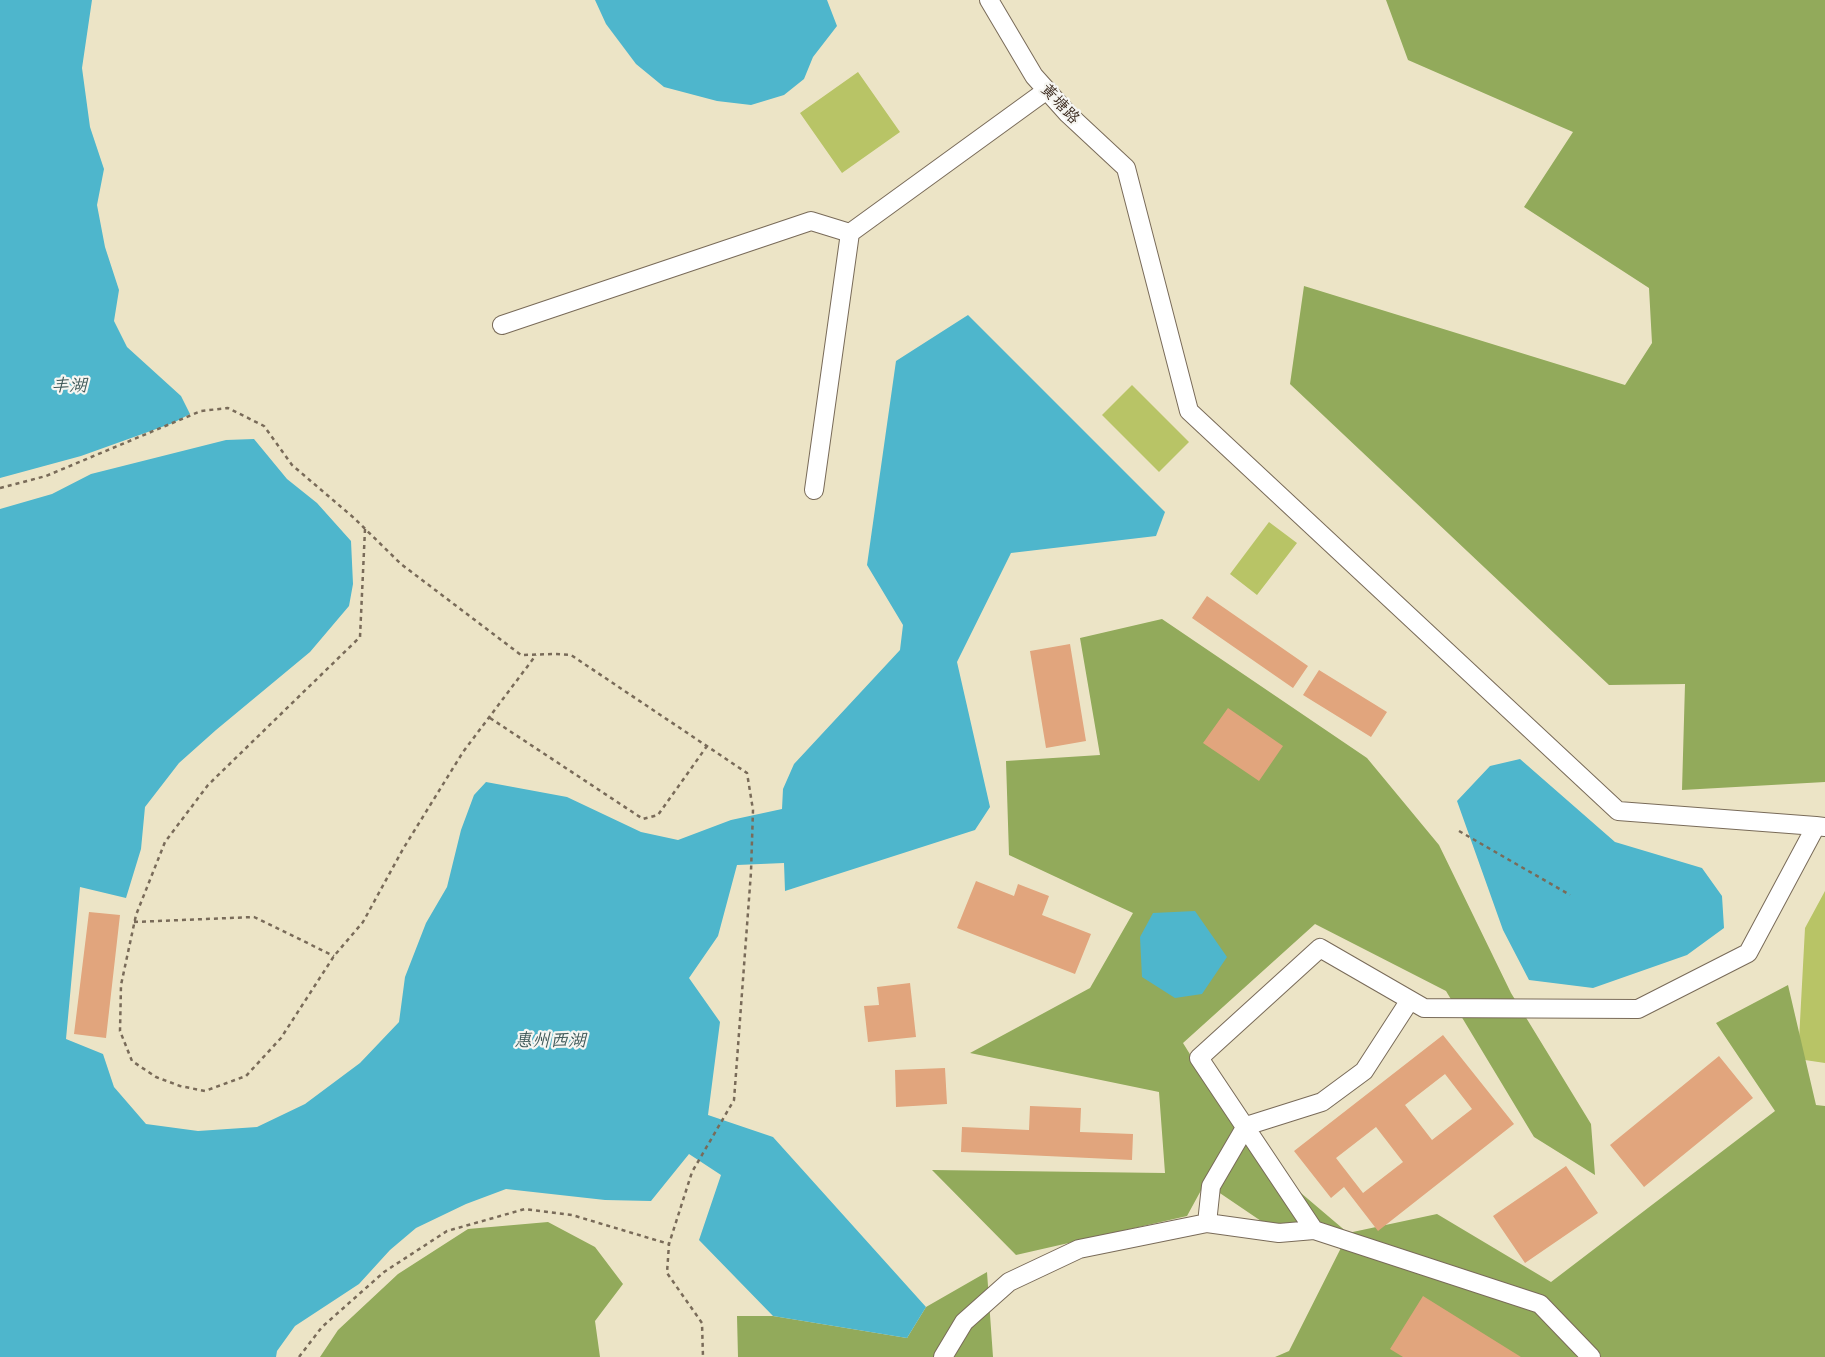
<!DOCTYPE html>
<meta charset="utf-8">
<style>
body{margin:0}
canvas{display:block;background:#ece4c6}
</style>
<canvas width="1825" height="1357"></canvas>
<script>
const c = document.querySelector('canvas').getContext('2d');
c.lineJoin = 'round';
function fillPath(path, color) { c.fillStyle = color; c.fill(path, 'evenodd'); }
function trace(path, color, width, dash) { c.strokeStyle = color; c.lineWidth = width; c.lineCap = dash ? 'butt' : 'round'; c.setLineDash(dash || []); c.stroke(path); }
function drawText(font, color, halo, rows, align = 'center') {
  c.font = font + ' "Comic Neue","LXGW WenKai TC",sans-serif'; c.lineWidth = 4.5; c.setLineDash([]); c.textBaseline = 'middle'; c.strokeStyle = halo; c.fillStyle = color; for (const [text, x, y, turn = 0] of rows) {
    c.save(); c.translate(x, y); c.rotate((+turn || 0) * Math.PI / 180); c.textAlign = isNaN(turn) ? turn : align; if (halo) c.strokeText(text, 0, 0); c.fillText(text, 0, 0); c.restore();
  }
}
const green = new Path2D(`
 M 858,72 L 900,132 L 842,173 L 800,113 Z
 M 1132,385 L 1189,442 L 1159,472 L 1102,415 Z
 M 1269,522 L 1297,543 L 1257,595 L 1230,574 Z
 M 1825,891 L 1825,1063 L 1798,1059 L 1805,928 Z`);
const forest = new Path2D(`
 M 1386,0 L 1825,0 L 1825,782 L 1682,790 L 1685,684 L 1609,685 L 1290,384 L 1304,286 L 1625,385 L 1652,343 L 1649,288 L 1524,207 L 1573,132 L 1408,60 Z
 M 1162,619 L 1367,758 L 1439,845 L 1511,993 L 1591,1124 L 1595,1175 L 1534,1137 L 1446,991 L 1315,924 L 1183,1043 L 1248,1148 L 1348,1233 L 1437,1214 L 1551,1282 L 1775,1111 L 1716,1023 L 1788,985 L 1816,1105 L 1825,1106 L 1825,1357 L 1275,1357 L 1289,1351 L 1348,1234 L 1264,1223 L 1205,1183 L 1187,1216 L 1016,1255 L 932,1170 L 1165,1173 L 1159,1092 L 970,1053 L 1090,988 L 1133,913 L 1009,855 L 1006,761 L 1100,755 L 1080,638 Z
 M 548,1222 L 595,1247 L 623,1284 L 595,1321 L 600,1357 L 320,1357 L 338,1330 L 398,1274 L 468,1229 Z
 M 987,1272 L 993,1357 L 738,1357 L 737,1316 L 773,1316 L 907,1338 L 926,1307 Z`);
const water = new Path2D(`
 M 0,0 L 92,0 L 82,68 L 90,127 L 104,169 L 97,205 L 105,247 L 119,290 L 114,321 L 127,347 L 181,396 L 190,414 L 173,423 L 81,456 L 0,478 Z
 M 595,0 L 827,0 L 837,26 L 813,57 L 804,79 L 784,95 L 751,105 L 717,101 L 664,87 L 636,64 L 606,24 Z
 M 968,315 L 1165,512 L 1156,536 L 1011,553 L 957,662 L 990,807 L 975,830 L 785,891 L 784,863 L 737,865 L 718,936 L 689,978 L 720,1022 L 708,1115 L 773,1137 L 926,1307 L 907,1338 L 773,1316 L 699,1240 L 721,1175 L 689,1154 L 651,1201 L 605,1200 L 506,1189 L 466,1204 L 416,1228 L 390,1250 L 359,1284 L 295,1326 L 277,1351 L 276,1357 L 0,1357 L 0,509 L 52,494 L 91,474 L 226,440 L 254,439 L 287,479 L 317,503 L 351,541 L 353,584 L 349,606 L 310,652 L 216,730 L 179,763 L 145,807 L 141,849 L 126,898 L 80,887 L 66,1039 L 103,1054 L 114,1087 L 146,1124 L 198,1131 L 257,1127 L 305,1104 L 360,1063 L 399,1022 L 405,977 L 426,923 L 447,887 L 461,830 L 474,795 L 486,782 L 567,797 L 641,832 L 678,840 L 731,820 L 782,809 L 783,789 L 794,764 L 900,650 L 903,625 L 867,565 L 896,361 Z
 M 1520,759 L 1615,842 L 1702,868 L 1722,896 L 1724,928 L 1687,955 L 1593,988 L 1529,980 L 1503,930 L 1457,801 L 1490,766 Z
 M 1195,911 L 1227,957 L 1202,994 L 1175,998 L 1142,977 L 1140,937 L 1153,913 Z`);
const building = new Path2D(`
 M 1207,596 L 1308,666 L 1293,688 L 1192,618 Z
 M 1070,644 L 1086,741 L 1046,748 L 1030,651 Z
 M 1319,670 L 1387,712 L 1371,737 L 1303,695 Z
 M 1228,708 L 1283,746 L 1259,781 L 1203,743 Z
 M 976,881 L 1014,896 L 1018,884 L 1049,896 L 1042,915 L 1091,934 L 1075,974 L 957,928 Z
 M 89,912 L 120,915 L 106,1038 L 74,1034 Z
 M 910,983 L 916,1037 L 868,1042 L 864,1006 L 879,1005 L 877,987 Z
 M 1443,1035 L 1514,1124 L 1378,1231 L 1344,1187 L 1331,1198 L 1294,1151 ZM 1445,1074 L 1472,1109 L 1432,1140 L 1405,1105 ZM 1376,1127 L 1403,1162 L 1363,1193 L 1336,1158 Z
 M 1719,1056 L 1753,1098 L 1644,1187 L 1610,1145 Z
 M 945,1068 L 947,1104 L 896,1107 L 895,1070 Z
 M 1030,1106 L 1081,1108 L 1080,1132 L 1133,1134 L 1132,1160 L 961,1152 L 962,1127 L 1029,1130 Z
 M 1566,1166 L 1598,1213 L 1525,1263 L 1493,1216 Z
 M 1423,1296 L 1521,1357 L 1403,1357 L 1390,1349 Z`);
const path = new Path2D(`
 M 0,488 L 46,476 L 201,411 L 228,408 L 264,426 L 292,465 L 354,518 L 401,564 L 521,655 L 554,654 L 571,655 L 747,773 L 753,810 L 751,872 L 734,1100 L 692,1172 L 669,1244 L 667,1273 L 702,1323 L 703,1357
 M 365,529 L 360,637 L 208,785 L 165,842 L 136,915 L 121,985 L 120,1031 L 132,1061 L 156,1077 L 180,1086 L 205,1091 L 246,1076 L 281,1038 L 334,956 L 363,922 L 403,849 L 463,752 L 536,655
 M 490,718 L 643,819 L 658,815 L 707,746
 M 1459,831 L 1570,895
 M 134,922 L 254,917 L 334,956
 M 299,1357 L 322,1327 L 384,1272 L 447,1231 L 525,1209 L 572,1215 L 669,1244`);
const minor = new Path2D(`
 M 989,0 L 1034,76 L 1068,114 L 1126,168 L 1189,411 L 1618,811 L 1816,826
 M 502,325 L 811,221 L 850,233
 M 814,490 L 850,233 L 1047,90
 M 1207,1223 L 1211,1186 L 1246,1126 L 1322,1102 L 1364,1071 L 1410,1000
 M 943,1357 L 964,1322 L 1009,1282 L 1079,1249 L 1207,1223 L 1279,1233 L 1314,1230
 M 1591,1357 L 1540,1304 L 1314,1230 L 1199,1058 L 1320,948 L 1424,1008 L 1638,1009 L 1748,953 L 1816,826 L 1825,827`);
const streetNames = [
 ["黄塘路",1060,104,47]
];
const waterNames = [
 ["丰湖",69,386],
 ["惠州西湖",550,1041]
];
fillPath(green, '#b8c466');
fillPath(forest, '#92aa5b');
fillPath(water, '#4eb6cc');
fillPath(building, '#e1a57d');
trace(minor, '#796b59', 20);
trace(path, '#796b59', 2.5, [4, 4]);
trace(minor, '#fff', 18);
drawText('16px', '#3b2a1e', '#f6f6f2', streetNames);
drawText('italic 18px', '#425b5b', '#f6f6f2', waterNames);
</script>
